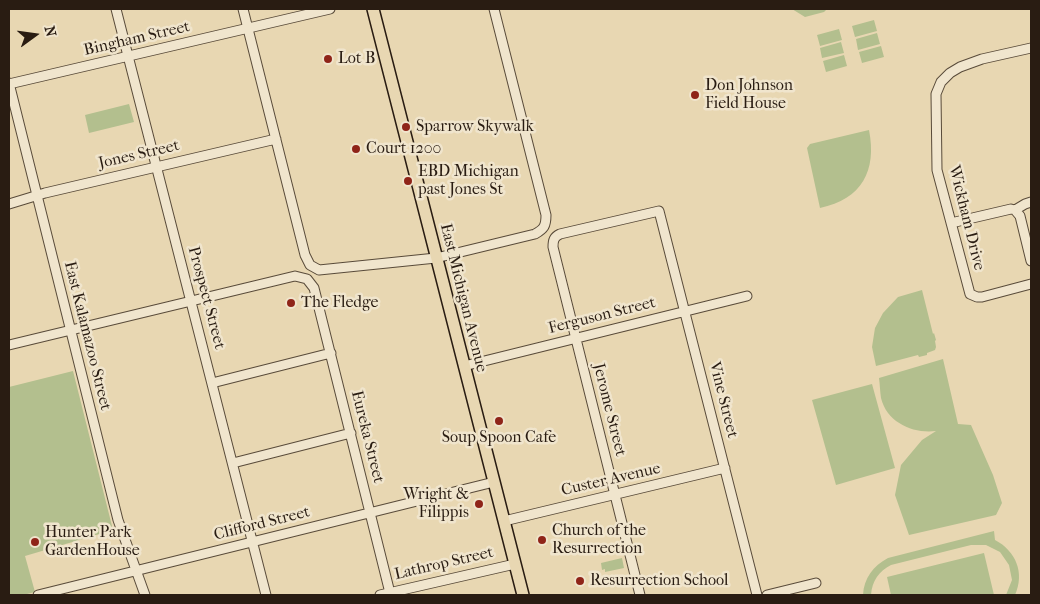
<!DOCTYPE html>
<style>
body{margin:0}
#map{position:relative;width:1040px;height:604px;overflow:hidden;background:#e8d7b2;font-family:"IM FELL French Canon",serif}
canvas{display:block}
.frame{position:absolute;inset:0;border:10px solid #291c12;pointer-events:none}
.north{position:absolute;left:10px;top:10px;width:50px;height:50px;-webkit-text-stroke:4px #f0e5cd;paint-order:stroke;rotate:76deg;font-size:14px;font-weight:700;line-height:20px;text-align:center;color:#291c12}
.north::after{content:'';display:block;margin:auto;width:18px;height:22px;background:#291c12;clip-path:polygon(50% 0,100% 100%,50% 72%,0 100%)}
</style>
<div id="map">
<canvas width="1040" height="604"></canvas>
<div class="frame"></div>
<div class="north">N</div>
</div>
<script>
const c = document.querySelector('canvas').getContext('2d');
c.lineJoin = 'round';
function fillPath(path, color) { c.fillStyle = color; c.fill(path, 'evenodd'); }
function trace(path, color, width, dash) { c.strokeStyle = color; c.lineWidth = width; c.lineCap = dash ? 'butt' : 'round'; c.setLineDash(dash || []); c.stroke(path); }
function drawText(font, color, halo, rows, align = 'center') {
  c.font = font + ' "IM FELL French Canon",serif'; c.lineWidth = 5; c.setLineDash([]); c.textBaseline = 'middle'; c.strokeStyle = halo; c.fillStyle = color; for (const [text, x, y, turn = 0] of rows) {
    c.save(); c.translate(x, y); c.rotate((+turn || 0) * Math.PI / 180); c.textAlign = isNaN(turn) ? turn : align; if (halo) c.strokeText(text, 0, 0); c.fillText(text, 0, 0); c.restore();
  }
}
const green = new Path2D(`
 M 792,9 L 827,9 L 824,12 L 805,17 Z
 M 874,20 L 877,31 L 855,37 L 852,26 Z
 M 839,29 L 842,40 L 820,46 L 817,35 Z
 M 877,33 L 880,44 L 858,50 L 856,39 Z
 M 841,42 L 844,53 L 822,58 L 820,48 Z
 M 881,46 L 884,57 L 862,63 L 859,52 Z
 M 844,55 L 847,66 L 826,72 L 823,61 Z
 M 129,104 L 134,122 L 89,133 L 85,115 Z
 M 869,130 C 877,171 862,199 820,208 L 807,148 L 810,144 Z
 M 922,290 L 933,334 L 934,333 L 936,340 L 935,341 L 936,347 L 935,350 L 927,353 L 927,355 L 919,357 L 918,355 L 876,366 L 872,347 L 875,328 L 883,313 L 898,297 Z
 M 943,359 L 958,424 L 971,425 L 993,475 L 1002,503 L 996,515 L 909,535 L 895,495 L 901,465 L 922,440 L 936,431 C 914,434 887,423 881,398 C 880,392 880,385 879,378 Z
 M 73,371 L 113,530 L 25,556 L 35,592 L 23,595 L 9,595 L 9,387 Z
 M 872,384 L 895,468 L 836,485 L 812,400 Z
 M 994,531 L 995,540 C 1016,551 1025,573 1015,595 L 1006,595 L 1012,580 L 1009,565 L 1000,552 L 986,545 L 971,545 L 891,565 C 879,571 872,581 871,595 L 863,595 C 864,578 873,566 888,558 Z
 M 984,553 L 994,595 L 891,595 L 887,577 Z
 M 622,558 L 624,568 L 605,572 L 605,569 L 602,570 L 601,563 Z`);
const minor = new Path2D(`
 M 116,9 L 266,595
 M 243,9 L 305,255 L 310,265 L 319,270 L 436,258 L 535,234 C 544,229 546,226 546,215 L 494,9
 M 1031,48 L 982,59 L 960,67 L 950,73 L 941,82 L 936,94 L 937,170 L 970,294 L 977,297 L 982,297 L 1031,284
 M 9,83 L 118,520 L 145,595
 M 9,84 L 330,9
 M 9,204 L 45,193 L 276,139
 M 1015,210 L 1020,216 L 1031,261
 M 1015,210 L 1025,204 L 1031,202
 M 951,223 L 1011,209 L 1015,210
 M 9,345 L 295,276 L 307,279 L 314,288 L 390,593
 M 464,366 L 747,296
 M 212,383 L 331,353
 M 233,463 L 351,433
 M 504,521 L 725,468
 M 38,595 L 494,482
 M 380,595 L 515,564
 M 640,595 L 553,247 C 553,240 554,237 560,234 L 659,211 L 757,595
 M 767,595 L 816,583`);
const major = new Path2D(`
 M 373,9 L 523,595`);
const markers = [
 [328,59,5,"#8f2418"],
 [695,95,5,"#8f2418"],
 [406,127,5,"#8f2418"],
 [356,149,5,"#8f2418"],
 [408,181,5,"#8f2418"],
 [291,303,5,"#8f2418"],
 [499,421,5,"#8f2418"],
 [479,504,5,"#8f2418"],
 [542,540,5,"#8f2418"],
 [35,542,5,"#8f2418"],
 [580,581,5,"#8f2418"]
];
const streetNames = [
 ["Bingham Street",137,39,-13],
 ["Jones Street",139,155,-13],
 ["Wickham Drive",966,218,76],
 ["Prospect Street",206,298,75],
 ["East Michigan Avenue",463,298,76],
 ["Ferguson Street",602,316,-14],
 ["East Kalamazoo Street",87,336,76],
 ["Vine Street",723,400,76],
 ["Jerome Street",609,410,76],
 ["Eureka Street",367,437,76],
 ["Custer Avenue",611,480,-13],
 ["Clifford Street",262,524,-14],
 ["Lathrop Street",444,564,-13]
];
const poiNames = [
 ["Lot B",338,59],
 ["Don Johnson",705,86],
 ["Field House",705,104],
 ["Sparrow Skywalk",416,127],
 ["Court 1200",366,149],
 ["EBD Michigan",418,172],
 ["past Jones St",418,190],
 ["The Fledge",301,303],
 ["Soup Spoon Cafe",499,438,"center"],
 ["Wright &",469,495,"right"],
 ["Filippis",469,513,"right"],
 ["Church of the",552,531],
 ["Resurrection",552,549],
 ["Hunter Park",45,533],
 ["GardenHouse",45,551],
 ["Resurrection School",590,581]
];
fillPath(green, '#b3bf8e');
trace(minor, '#594b3a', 11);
trace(major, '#291c12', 14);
trace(minor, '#f0e5cd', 9);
trace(major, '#e8d7b2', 11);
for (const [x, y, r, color] of markers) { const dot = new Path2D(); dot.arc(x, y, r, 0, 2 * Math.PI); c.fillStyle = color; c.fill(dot); trace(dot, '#f0e5cd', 2); }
drawText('16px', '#291c12', '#f0e5cd', streetNames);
drawText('16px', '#291c12', '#f0e5cd', poiNames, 'left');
</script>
